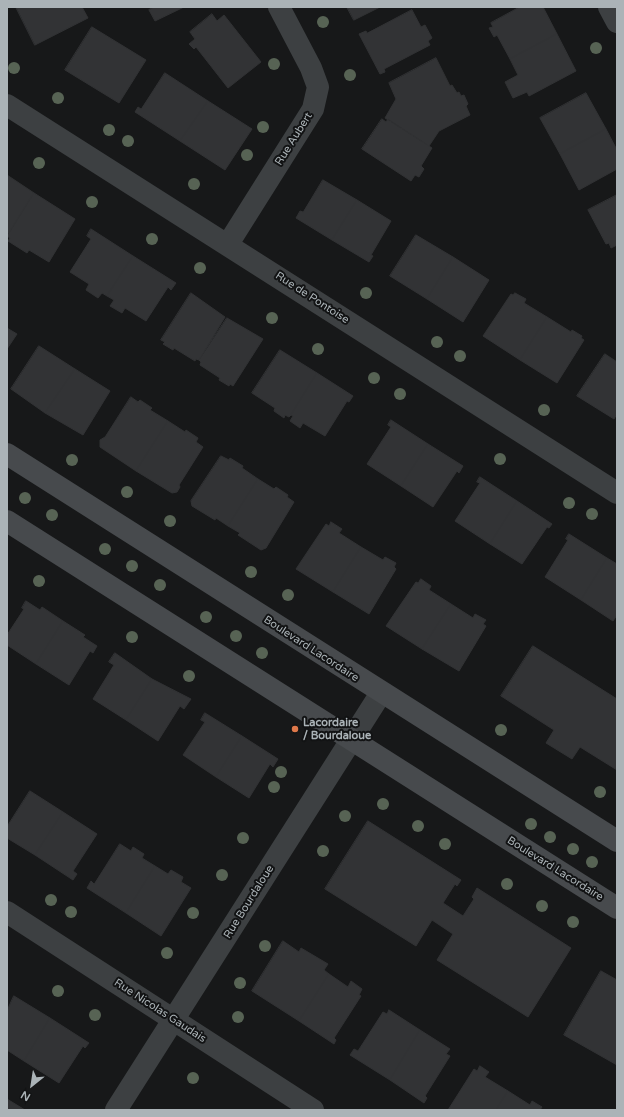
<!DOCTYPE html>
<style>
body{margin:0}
#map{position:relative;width:624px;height:1117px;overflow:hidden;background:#171819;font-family:"Varela Round",sans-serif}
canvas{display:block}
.frame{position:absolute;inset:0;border:8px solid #abb3b7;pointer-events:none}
.north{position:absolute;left:12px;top:1065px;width:40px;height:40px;-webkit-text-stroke:3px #121314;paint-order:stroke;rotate:210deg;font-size:11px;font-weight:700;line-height:16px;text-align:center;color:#abb3b7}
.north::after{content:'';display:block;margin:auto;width:14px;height:18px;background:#abb3b7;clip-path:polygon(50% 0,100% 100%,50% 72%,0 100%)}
</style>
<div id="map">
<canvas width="624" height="1117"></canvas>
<div class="frame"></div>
<div class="north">N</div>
</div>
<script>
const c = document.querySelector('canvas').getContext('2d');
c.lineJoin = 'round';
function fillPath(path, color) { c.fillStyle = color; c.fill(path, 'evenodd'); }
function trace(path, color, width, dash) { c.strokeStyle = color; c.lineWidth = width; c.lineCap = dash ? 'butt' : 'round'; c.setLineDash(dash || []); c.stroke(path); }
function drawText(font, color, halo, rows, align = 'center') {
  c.font = font + ' "Varela Round",sans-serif'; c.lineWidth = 4; c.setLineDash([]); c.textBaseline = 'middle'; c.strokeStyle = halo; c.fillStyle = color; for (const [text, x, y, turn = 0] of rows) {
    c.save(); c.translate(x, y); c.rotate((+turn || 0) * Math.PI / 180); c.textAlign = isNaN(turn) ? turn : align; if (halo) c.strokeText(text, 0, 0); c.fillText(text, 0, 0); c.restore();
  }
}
const building = new Path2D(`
 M 16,7 L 82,7 L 88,18 L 35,45 Z
 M 154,7 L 184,7 L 155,21 L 149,10 Z
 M 347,7 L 380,7 L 354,20 Z
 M 520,7 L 543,7 L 557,34 L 510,59 L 497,35 L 494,37 L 489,28 L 493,27 L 491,23 Z
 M 412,10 L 421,27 L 425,25 L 432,38 L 428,41 L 430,45 L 384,69 L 385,72 L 380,74 L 359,34 L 366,31 L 367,33 Z
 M 212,14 L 217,21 L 224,15 L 261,62 L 228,88 L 196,47 L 194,49 L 189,44 L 195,39 L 190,32 Z
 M 92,27 L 146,60 L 119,103 L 65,70 Z
 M 557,34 L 576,71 L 529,96 L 527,92 L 513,98 L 505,82 L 518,75 L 510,59 Z
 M 436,58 L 450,86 L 452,85 L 457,93 L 459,92 L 461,96 L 464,95 L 468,104 L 466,106 L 470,115 L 439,131 L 429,146 L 385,118 L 396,99 L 389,83 Z
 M 165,73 L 208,101 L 180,141 L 135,112 L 138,107 L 141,109 Z
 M 586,93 L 606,129 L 560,154 L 540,118 Z
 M 208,101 L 252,129 L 225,170 L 180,141 Z
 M 382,119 L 386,122 L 388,119 L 432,148 L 421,166 L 424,169 L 419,177 L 415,175 L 411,181 L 362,149 Z
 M 606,129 L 617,150 L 617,169 L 579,190 L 560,154 Z
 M 7,175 L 34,193 L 9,233 L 7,232 Z
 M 323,180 L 357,200 L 332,240 L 296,218 L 300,211 L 303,212 Z
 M 34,193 L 75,219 L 49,262 L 29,250 L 27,253 L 8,241 L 10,238 L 7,236 Z
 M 617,195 L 617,245 L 611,248 L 609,243 L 606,244 L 588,210 Z
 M 357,200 L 391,221 L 371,255 L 373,256 L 369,262 L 332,240 Z
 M 91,229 L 133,256 L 107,296 L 102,293 L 98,298 L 86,290 L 89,284 L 70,272 L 91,239 L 87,236 Z
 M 416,235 L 453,257 L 427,299 L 390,276 Z
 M 133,256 L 176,283 L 171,290 L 168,287 L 146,321 L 125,308 L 122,313 L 110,306 L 114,300 L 107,296 Z
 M 453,257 L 489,280 L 463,322 L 427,299 Z
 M 191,293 L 225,317 L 199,360 L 196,359 L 195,361 L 174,348 L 173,350 L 163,344 L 165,342 L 161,340 Z
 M 515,293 L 526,299 L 524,303 L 547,317 L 520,360 L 483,336 L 511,294 L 513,295 Z
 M 547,317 L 571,332 L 572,330 L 582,336 L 581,338 L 584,340 L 557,383 L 520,360 Z
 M 227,318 L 263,339 L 233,386 L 230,384 L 229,386 L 219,380 L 220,378 L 200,365 L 201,362 L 199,360 Z
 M 7,328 L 17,334 L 7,349 Z
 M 39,346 L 75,369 L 45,413 L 11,389 Z
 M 280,350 L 317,373 L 291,415 L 289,417 L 285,415 L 284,418 L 274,411 L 275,408 L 252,393 Z
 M 605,354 L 617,362 L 617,414 L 614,419 L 577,396 Z
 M 75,369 L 110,391 L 83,435 L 45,413 Z
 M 317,373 L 353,396 L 349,402 L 347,401 L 325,436 L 303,423 L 300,428 L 290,421 L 293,416 L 291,415 Z
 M 131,397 L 138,402 L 140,400 L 152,408 L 150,410 L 168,421 L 136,471 L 100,447 L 100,440 L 105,437 Z
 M 391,420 L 428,444 L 401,486 L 367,464 L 391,427 L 388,425 Z
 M 168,421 L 185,432 L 186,430 L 198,438 L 196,442 L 203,447 L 179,485 L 180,487 L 177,492 L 172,493 L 136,471 Z
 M 428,444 L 463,466 L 459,473 L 457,471 L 433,507 L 401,486 Z
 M 221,456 L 229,460 L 230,458 L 243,466 L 242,468 L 258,479 L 228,526 L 216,518 L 215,520 L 192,506 L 191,501 Z
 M 480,477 L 517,501 L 490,544 L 455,521 L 480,483 L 477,482 Z
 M 258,479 L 274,489 L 276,487 L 288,495 L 287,497 L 294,502 L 266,548 L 261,550 L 238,535 L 240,533 L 228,526 Z
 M 517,501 L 552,524 L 549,528 L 547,527 L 522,564 L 490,544 Z
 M 331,522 L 342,529 L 339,533 L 361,547 L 333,592 L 296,569 L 326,524 L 329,526 Z
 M 569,534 L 607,558 L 581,600 L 545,577 L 568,540 L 566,539 Z
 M 361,547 L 383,560 L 385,557 L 396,563 L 394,567 L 396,569 L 369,614 L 333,592 Z
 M 607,558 L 617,564 L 617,615 L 613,621 L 581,600 Z
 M 421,579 L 431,586 L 429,590 L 451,604 L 422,649 L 386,626 L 416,582 L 418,583 Z
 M 26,601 L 40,610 L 42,607 L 63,621 L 36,664 L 7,645 L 7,635 L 24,609 L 22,608 Z
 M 451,604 L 473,618 L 475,614 L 486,620 L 483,624 L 486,626 L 459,671 L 422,649 Z
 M 63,621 L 85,635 L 83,637 L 97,646 L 93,653 L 90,651 L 69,685 L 36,664 Z
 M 533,646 L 617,699 L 617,770 L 580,747 L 572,759 L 546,743 L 554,730 L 501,696 Z
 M 115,653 L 152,679 L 126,720 L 93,699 L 114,665 L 109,662 Z
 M 152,679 L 191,699 L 184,709 L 180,706 L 158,741 L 126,720 Z
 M 205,713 L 242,736 L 216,777 L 183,755 L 205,722 L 201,720 Z
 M 242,736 L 278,759 L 273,767 L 270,764 L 249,798 L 216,777 Z
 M 30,791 L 63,812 L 35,855 L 7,838 L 7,827 Z
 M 63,812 L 97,834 L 73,871 L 77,874 L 73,880 L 35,855 Z
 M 368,821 L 461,880 L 457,886 L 455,884 L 443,903 L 463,916 L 474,899 L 472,897 L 477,888 L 571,948 L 528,1017 L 437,960 L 453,934 L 432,920 L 416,946 L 325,889 Z
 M 120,844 L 131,851 L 133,847 L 144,854 L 142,858 L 155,866 L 126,913 L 87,888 L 91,881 L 94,884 Z
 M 155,866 L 168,874 L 171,870 L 183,877 L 181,882 L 191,888 L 161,936 L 126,913 Z
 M 283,941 L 299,952 L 301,948 L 328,964 L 324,970 L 329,974 L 299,1021 L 252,991 Z
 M 601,971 L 617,980 L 617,1065 L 564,1035 Z
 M 329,974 L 348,987 L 351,981 L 362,989 L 359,995 L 361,996 L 334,1038 L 336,1040 L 334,1044 L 299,1021 Z
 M 14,996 L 50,1018 L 24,1061 L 7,1050 L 7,1011 Z
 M 389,1010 L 420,1030 L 390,1080 L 350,1055 L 354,1049 L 358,1051 L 383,1012 L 387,1014 Z
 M 50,1018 L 89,1043 L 85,1048 L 83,1046 L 59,1083 L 24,1061 Z
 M 420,1030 L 450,1049 L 446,1054 L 450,1056 L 425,1096 L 427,1098 L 424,1103 L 390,1080 Z
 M 480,1066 L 489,1072 L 485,1077 L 508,1091 L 496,1110 L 448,1110 L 474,1069 L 477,1071 Z
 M 508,1091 L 530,1105 L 532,1101 L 542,1107 L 540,1110 L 496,1110 Z
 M 7,1099 L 25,1110 L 7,1110 Z`);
const street = new Path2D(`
 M 609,7 L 617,22
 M 7,105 L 617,493
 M 228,244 L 313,109 L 318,87 L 311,68 L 279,7
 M 7,912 L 313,1110
 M 116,1110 L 381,693`);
const secondary = new Path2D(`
 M 7,454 L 617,841
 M 7,521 L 617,908`);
const trees = [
 [323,22],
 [596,48],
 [274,64],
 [14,68],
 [350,75],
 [58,98],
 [263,127],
 [109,130],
 [128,141],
 [247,155],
 [39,163],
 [194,184],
 [92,202],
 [152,239],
 [200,268],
 [366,293],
 [272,318],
 [437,342],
 [318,349],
 [460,356],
 [374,378],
 [400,394],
 [544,410],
 [500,459],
 [72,460],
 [127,492],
 [25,498],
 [569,503],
 [592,514],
 [52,515],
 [170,521],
 [105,549],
 [132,566],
 [251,572],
 [39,581],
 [160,585],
 [288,595],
 [206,617],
 [236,636],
 [132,637],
 [262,653],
 [189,676],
 [501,730],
 [281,772],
 [274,787],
 [600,792],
 [383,804],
 [345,816],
 [531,824],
 [418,826],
 [550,837],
 [243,838],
 [445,844],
 [573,849],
 [323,851],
 [592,862],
 [222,875],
 [507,884],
 [51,900],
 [542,906],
 [71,912],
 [193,913],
 [573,922],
 [265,946],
 [167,953],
 [240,983],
 [58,991],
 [95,1015],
 [238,1017],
 [193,1078]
];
const markers = [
 [295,729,4,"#de784a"]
];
const streetNames = [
 ["Rue Aubert",294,139,-58],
 ["Rue de Pontoise",312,298,33],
 ["Boulevard Lacordaire",311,649,33],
 ["Boulevard Lacordaire",555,869,32],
 ["Rue Bourdaloue",249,902,-58],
 ["Rue Nicolas Gaudais",160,1011,33]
];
const poiNames = [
 ["Lacordaire",303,723],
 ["/ Bourdaloue",303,736]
];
fillPath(building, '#323335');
trace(building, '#313234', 1);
trace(street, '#3d4042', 22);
trace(secondary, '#474a4d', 22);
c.fillStyle = '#576354';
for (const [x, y] of trees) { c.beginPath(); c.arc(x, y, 6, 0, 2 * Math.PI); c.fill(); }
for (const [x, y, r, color] of markers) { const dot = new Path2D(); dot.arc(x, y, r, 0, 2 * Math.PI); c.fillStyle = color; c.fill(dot); trace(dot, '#121314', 1.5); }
drawText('11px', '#abb3b7', '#121314', streetNames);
drawText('bold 11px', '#abb3b7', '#121314', poiNames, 'left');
</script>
